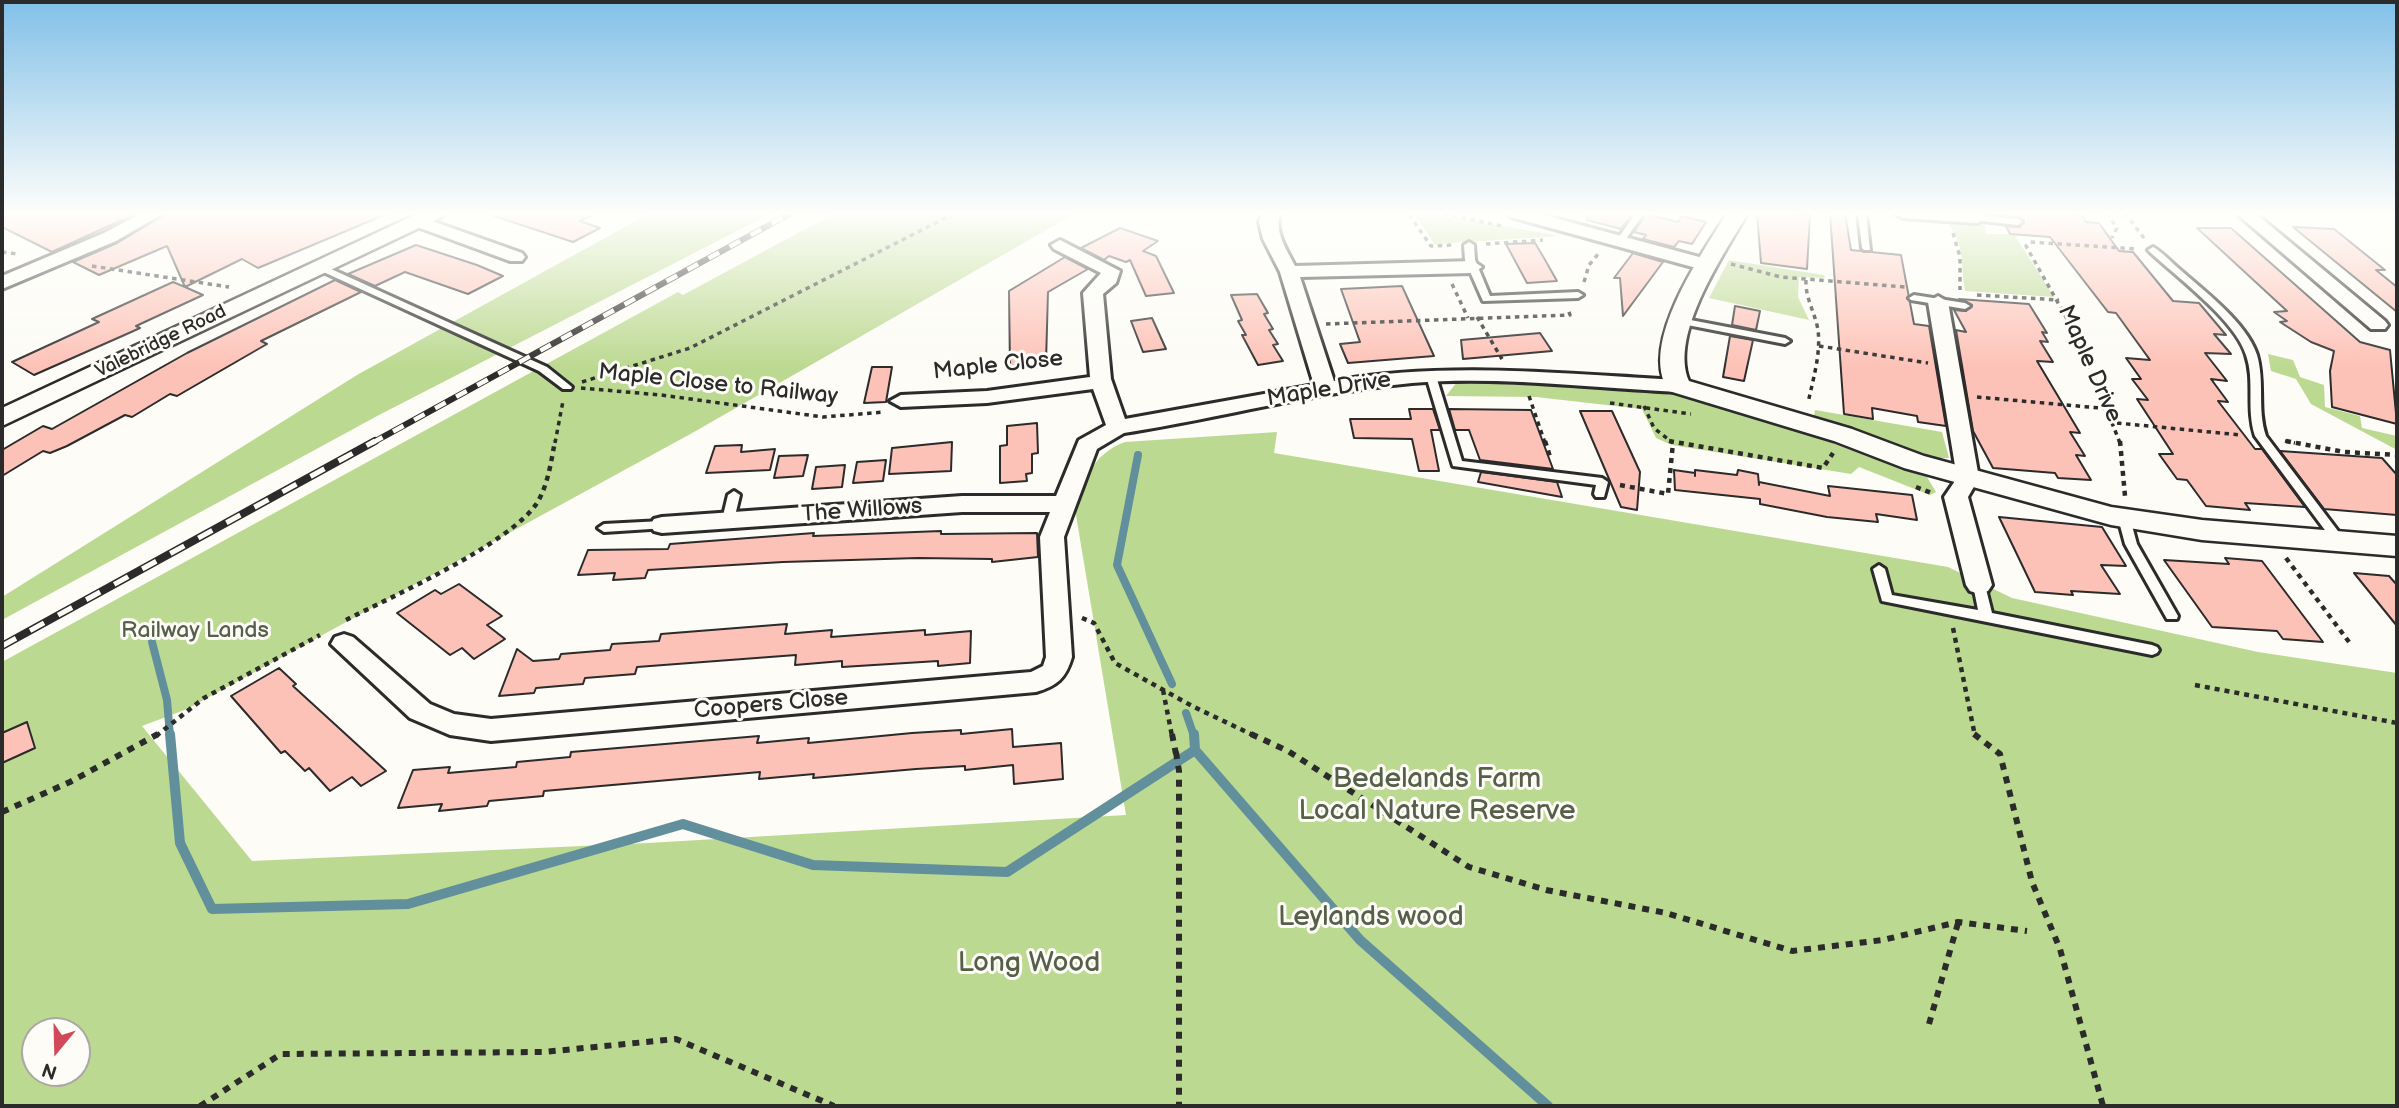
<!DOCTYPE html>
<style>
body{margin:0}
#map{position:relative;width:2399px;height:1108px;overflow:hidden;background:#fdfcf7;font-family:"Balsamiq Sans",sans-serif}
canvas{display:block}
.frame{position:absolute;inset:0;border:4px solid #2b2b2b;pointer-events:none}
.north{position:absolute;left:21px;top:1017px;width:70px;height:70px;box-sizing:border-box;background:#fdfcf7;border:2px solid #a9a8a5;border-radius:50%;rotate:199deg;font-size:19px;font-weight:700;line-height:28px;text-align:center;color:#2b2b2b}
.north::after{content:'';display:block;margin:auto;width:24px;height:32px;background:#d1495b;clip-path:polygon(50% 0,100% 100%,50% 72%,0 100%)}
</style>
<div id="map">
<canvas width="2399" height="1108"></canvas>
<div class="frame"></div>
<div class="north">N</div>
</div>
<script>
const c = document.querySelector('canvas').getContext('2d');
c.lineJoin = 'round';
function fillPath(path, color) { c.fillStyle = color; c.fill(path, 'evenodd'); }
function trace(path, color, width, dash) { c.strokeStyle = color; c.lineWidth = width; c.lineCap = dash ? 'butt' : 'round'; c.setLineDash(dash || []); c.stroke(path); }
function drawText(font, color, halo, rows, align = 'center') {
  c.font = font + ' "Balsamiq Sans",sans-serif'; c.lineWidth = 6; c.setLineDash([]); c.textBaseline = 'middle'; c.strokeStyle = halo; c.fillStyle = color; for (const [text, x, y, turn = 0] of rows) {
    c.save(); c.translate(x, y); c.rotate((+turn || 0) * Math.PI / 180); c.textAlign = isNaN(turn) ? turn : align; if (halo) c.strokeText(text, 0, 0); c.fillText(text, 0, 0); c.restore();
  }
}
const green = new Path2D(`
 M 650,213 L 772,213 L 379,415 L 2,620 L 2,597 L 357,375 Z
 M 835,213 L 1076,213 L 694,432 L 187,709 L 142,726 L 252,861 L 648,843 L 1126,815 L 1075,509 C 1084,479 1094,453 1125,442 L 1277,432 L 1274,453 L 1948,567 L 2012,598 L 2258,652 L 2397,673 L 2397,1106 L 2,1106 L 2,662 L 678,292 L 683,295 ZM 35,1031 L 77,1031 L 77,1073 L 35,1073 Z
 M 1415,215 L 1439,215 L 1561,236 L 1434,244 Z
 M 1944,219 L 1984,222 L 1986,234 L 2014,234 L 2054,297 L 1965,291 C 1960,261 1966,243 1944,219 Z
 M 1729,260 L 1824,275 L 1825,278 L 1799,277 L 1798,297 L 1809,320 L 1709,298 Z
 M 2268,354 L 2293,360 L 2300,377 L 2324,385 L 2325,407 L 2360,416 L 2362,428 L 2397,436 L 2397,450 L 2311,404 L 2296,379 L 2271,371 Z
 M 1469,380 L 1676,393 L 1760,417 L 1927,477 L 1936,492 L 1930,495 L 1859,467 L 1851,474 L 1672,445 L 1656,438 L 1642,409 L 1536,397 L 1446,396 L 1457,382 Z
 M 1815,410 L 1942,432 L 1949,458 L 1934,458 L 1814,416 Z`);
const streamFar1 = new Path2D(`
 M 1138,455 L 1117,565 L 1172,684
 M 152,642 L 167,700 L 170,736
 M 1186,713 L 1194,736`);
const stream = new Path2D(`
 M 170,734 L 180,843 L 212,909 L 408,904 L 683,824 L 813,865 L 1007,872 L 1195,750
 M 1194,734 L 1195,750 L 1360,940 L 1548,1106`);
const building = new Path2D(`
 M 2,213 L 137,213 L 52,252 L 2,227 Z
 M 166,213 L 389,213 L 258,268 L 242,259 L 185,287 L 203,295 L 136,326 L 140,328 L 129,333 L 34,375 L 12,362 L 99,322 L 92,319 L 173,282 L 185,287 L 167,246 L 99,275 L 73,262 L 117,243 Z
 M 495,213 L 596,213 L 580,221 L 600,228 L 573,242 L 494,216 Z
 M 1588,213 L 1633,213 L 1621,229 L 1587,220 Z
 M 1757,213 L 1810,215 L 1807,269 L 1761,263 Z
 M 1830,213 L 1845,213 L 1851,250 L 1901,255 L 1914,324 L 1929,326 L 1946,426 L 1918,422 L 1917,416 L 1872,408 L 1873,419 L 1844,414 Z
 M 1997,213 L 2071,213 L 2082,216 L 2086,222 L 2099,223 L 2119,251 L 2133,252 L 2173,301 L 2199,303 L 2226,335 L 2214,334 L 2231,354 L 2205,353 L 2227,381 L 2211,379 L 2228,402 L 2218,401 L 2255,449 L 2262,449 L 2305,507 L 2245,503 L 2250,510 L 2206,506 L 2187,480 L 2177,479 L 2159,454 L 2173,454 L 2137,399 L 2148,400 L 2132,379 L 2141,379 L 2126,358 L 2150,360 L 2116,313 L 2108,312 L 2050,237 L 2010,234 L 2006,226 L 2020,227 L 2024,220 Z
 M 1646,214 L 1678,222 L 1682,216 L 1706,222 L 1692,244 L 1679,241 L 1674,247 L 1643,239 L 1646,235 L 1634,232 Z
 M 2293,227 L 2334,229 L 2385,270 L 2376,270 L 2397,287 L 2397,312 Z
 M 1120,228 L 1158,241 L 1143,251 L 1156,256 L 1174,293 L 1146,296 L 1130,260 L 1126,262 L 1109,256 L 1104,260 L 1081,248 Z
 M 2197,228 L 2231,228 L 2360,342 L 2390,350 L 2397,424 L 2332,407 L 2330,371 L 2334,351 L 2311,342 L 2280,322 L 2287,321 L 2274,312 L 2287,311 Z
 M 1535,243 L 1544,258 L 1557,281 L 1527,283 L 1506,244 Z
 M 416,245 L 477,265 L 503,276 L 468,294 L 405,272 L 375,286 L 348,274 Z
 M 1633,253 L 1663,262 L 1623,316 L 1620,278 L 1614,278 Z
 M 1065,257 L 1088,269 L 1048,292 L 1046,362 L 1041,362 L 1041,367 L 1010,368 L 1009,291 Z
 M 335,280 L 361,292 L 261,341 L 267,344 L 177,396 L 170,394 L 132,417 L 125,415 L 67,446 L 50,453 L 43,451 L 2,476 L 2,450 L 43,426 L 52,429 L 187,353 Z
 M 1402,286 L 1434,356 L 1348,363 L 1340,344 L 1360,342 L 1341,289 Z
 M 1257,294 L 1268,313 L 1264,314 L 1273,329 L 1269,330 L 1278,344 L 1273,345 L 1283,361 L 1258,365 L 1242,335 L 1246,335 L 1238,321 L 1242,320 L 1231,295 Z
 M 1959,299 L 2029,304 L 2047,333 L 2042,332 L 2048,342 L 2040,341 L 2053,362 L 2037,361 L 2080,433 L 2070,432 L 2085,456 L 2076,455 L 2091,480 L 2058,478 L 2055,473 L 1993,468 L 1973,431 L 1956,330 L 1966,332 L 1954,310 L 1966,311 L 1972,305 Z
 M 1735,306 L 1760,311 L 1756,330 L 1732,325 Z
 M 1152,318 L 1166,349 L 1143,352 L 1131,321 Z
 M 1540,333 L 1552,351 L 1463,359 L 1461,340 Z
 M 1730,336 L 1753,340 L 1744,381 L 1723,377 Z
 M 872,367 L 892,367 L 886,402 L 864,403 Z
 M 1409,409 L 1433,409 L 1440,430 L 1431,430 L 1439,471 L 1419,471 L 1412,439 L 1354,438 L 1350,419 L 1411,419 Z
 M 1449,409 L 1531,410 L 1553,469 L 1480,460 L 1469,430 L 1455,430 Z
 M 1580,411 L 1612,411 L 1640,472 L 1637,510 L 1621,507 Z
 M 1037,423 L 1038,453 L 1032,454 L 1032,473 L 1026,474 L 1027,481 L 1000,483 L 1000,446 L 1007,445 L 1007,426 Z
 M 952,442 L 951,471 L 889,474 L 892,448 Z
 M 742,445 L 741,452 L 775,449 L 770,470 L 706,473 L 715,446 Z
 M 2280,451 L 2382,458 L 2397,475 L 2397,515 L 2324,509 Z
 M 808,455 L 803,476 L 774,478 L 779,456 Z
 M 886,460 L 883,481 L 853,483 L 857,462 Z
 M 845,465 L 842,487 L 812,489 L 816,467 Z
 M 1674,470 L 1695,473 L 1695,476 L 1695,470 L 1737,475 L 1738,470 L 1758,474 L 1759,485 L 1759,482 L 1830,496 L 1828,486 L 1912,495 L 1917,520 L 1876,514 L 1878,522 L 1827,517 L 1760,504 L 1760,499 L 1675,490 Z
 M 1481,472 L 1557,482 L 1562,497 L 1478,482 Z
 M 1999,517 L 2102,527 L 2126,566 L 2101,565 L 2120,594 L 2071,591 L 2073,595 L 2035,592 Z
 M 941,531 L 941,534 L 1037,533 L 1038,557 L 992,562 L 992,559 L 918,558 L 783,562 L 648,570 L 645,578 L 613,580 L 615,573 L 578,575 L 588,550 L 668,549 L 670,544 L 814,533 L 813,536 Z
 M 2225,558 L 2262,561 L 2323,642 L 2283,639 L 2277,631 L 2212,627 L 2164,560 L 2229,564 Z
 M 2354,573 L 2389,576 L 2397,585 L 2397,626 Z
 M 459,584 L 502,616 L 487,625 L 505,639 L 474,659 L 462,648 L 450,655 L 397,613 L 435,590 L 441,594 Z
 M 787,624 L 785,634 L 832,630 L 831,637 L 925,630 L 925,635 L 971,631 L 970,663 L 938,666 L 938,661 L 842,667 L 842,661 L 795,665 L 796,655 L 637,667 L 635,674 L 585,678 L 583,684 L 536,688 L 534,693 L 499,696 L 517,649 L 533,661 L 559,659 L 561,654 L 610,650 L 612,644 L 659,641 L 661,634 Z
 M 279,668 L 296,684 L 293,686 L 386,771 L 361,786 L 352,777 L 330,791 L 309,768 L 305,771 L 285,751 L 281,753 L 231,696 Z
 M 27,722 L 35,748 L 2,763 L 2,733 Z
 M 1012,729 L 1013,747 L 1061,743 L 1063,779 L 1014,784 L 1013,765 L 965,770 L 965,766 L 916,769 L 813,778 L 814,774 L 759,779 L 760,772 L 544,791 L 543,796 L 489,801 L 487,806 L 439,811 L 442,804 L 398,808 L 413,770 L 450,767 L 448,773 L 516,767 L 517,762 L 570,757 L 571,752 L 759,736 L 757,743 L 809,738 L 808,743 L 912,733 L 961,730 L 961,734 Z`);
const pathFar2 = new Path2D(`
 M 1401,213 L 1408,213 L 1431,246 L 1453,245
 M 1408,213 L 1441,213 L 1503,226
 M 2107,213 L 2117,228 L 2112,238
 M 2125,213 L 2144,238
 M 1953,233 L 1960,257 L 1960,290
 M 1486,244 L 1543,240
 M 2,252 L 18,254
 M 1731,264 L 1781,277 L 1905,287
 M 92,266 L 229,287
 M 1806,280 C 1805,298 1815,312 1818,330 C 1821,354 1813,379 1808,403
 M 1584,282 L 1589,265 L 1599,253
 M 1452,284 L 1468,318
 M 1977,295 L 2059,300
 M 1477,317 L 1502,359
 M 1326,324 L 1570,315 L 1568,309
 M 1819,346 L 1928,363
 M 582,382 L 690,348 L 955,213
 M 581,388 L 661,395 L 823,417 L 885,412
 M 1529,396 L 1545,443
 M 1977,397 L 2111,409
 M 1610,403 L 1691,414
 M 1644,406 L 1654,428 L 1673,443
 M 2117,423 L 2241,435
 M 2285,441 L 2295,443
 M 555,443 L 563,401
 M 2120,443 L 2079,340 L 2026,246 L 2030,242 L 2138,249`);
const pathFar1 = new Path2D(`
 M 1545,441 L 1551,460
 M 1669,441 L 1823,468 L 1833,453
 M 2120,441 L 2125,496
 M 2286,441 L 2344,452 L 2397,455
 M 1620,485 L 1668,494 L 1673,443
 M 1916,487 L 1934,494
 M 2286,558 L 2352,646
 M 1082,618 L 1094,623 L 1115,663 L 1192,706 L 1255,736
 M 346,620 C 393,596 510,544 537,503 C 548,485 551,462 555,441
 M 1953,628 L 1975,736
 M 2195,685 L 2397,723
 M 1163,690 L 1172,736
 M 156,736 L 204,698 L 320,635`);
const path = new Path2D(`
 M 1172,734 L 1176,754
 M 1251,734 L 1288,751 L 1469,867 L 1546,890 L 1666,913 L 1792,951 L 1883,940 L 1958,922 L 2027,931
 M 1974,734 L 2000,754 L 2032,882 L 2060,949 L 2103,1106
 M 1176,752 L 1179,771 L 1179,1106
 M 2,812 L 70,782 L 158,734
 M 1929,1024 L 1958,923
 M 200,1106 L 281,1054 L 544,1052 L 676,1039 L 834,1106`);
const service = new Path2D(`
 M 1636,213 L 1644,213 L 1623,243 L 1617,243 L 1616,241 Z
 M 1858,213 L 1866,213 L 1870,250 L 1864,250 L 1862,248 Z
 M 1977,215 L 2018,219 L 2022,222 L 2018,225 L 1974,220 L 1973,218 Z
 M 1469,242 L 1474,245 L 1475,260 L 1490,296 L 1578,292 L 1583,295 L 1578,298 L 1483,301 L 1465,260 L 1464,245 Z
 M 2153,247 C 2162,252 2170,261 2178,268 C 2203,290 2247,323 2257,355 C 2265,382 2257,409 2266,436 L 2344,539 L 2346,542 L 2344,545 L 2336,545 L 2255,436 C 2246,409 2255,381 2246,355 C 2236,321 2177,277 2150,252 L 2148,250 Z
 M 320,264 L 547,367 L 572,387 L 571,389 L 563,389 L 539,371 L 317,269 L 315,267 Z
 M 1914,295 L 1965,303 L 1970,306 L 1965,309 L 1911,300 L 1909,298 Z
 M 1680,318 L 1785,338 L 1790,341 L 1785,344 L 1677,323 L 1677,319 Z
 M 1431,373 L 1436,376 L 1462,461 L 1602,478 L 1608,482 L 1604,497 L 1596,497 L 1594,494 L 1596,485 L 1453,466 L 1426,376 Z
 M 734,491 L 740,495 L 734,520 L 728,524 L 722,520 L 728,495 Z
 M 2124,514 L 2130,518 L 2137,544 L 2178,616 L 2177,619 L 2167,619 L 2125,544 L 2118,518 Z
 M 662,521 L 666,522 L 668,525 L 666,528 L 604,532 L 598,528 L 604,524 Z
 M 1879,565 L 1885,569 L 1892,595 L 1978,610 L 1973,585 L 1979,581 L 1985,585 L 1992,613 L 2152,645 L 2157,647 L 2159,650 L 2157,653 L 2152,655 L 1882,601 L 1873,569 Z`);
const minor = new Path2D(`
 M 142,213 L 164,213 L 116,241 L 2,289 L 2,276 L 104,233 Z
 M 1262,213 L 1280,213 C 1274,232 1287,250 1295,266 L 1473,261 L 1482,267 L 1473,273 L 1300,277 L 1334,381 C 1449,361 1562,374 1678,380 L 1688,386 L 1678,392 C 1590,388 1501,376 1412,383 C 1315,392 1220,418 1124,433 L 1097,449 L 1064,537 L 1072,657 C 1066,678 1057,686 1036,692 L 491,741 L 450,735 L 410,718 L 331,644 L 335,637 L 344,634 L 353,637 L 430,704 L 454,714 L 491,719 L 1031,672 L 1043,666 L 1046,657 L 1040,537 L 1050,512 L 962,512 L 662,533 L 654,531 L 650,525 L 654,519 L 662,517 L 962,496 L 1056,496 L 1079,440 L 1106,425 L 1093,389 L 987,403 L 901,407 L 890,401 L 901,395 L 987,391 L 1090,377 L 1083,293 L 1101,273 L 1054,249 L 1051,245 L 1060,240 L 1120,271 L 1116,283 L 1103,294 L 1111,379 L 1125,419 L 1314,385 L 1280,272 L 1263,239 L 1259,222 Z
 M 1508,213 L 1536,213 L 1714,261 L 1716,265 L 1707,271 L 1700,269 L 1511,217 Z
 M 1894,213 L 1977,213 L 1986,218 L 1977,223 L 1903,218 Z
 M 2236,213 L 2255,213 L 2385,321 L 2388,325 L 2385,329 L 2371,329 Z
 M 418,216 L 522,253 L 525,257 L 522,261 L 510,261 L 412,225 L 409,221 Z
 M 1938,296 L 1948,302 L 1979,478 L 1968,497 L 1992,585 L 1988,591 L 1979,594 L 1970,591 L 1966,585 L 1944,497 L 1957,478 L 1928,302 Z`);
const tertiary = new Path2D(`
 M 419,213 L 446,213 L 442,217 L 2,426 L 2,408 Z
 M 1727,213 L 1748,213 C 1724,254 1669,334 1689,381 L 1852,429 L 1924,456 L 2111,507 L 2202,520 L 2397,536 L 2397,556 L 2202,540 L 2111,525 L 1904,468 L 1834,441 L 1669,391 C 1637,345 1702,254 1727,213 Z`);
const railFar1 = new Path2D(`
 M 372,443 L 791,213`);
const rail = new Path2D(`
 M 2,646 L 375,441`);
const farStreetnames = [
 ["Valebridge Road",161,342,-26]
];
const streetNames = [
 ["Maple Drive",2089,364,66],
 ["Maple Close",998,366,-6],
 ["Maple Close to Railway",718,385,6],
 ["Maple Drive",1329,390,-9],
 ["The Willows",862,511,-4],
 ["Coopers Close",771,705,-5]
];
const parkNames = [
 ["Railway Lands",195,631]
];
const nearParknames = [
 ["Bedelands Farm",1437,780],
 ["Local Nature Reserve",1437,812],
 ["Leylands wood",1371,918],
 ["Long Wood",1029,964]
];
fillPath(green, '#bcd991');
trace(streamFar1, '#628f9c', 8);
trace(stream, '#628f9c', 10);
fillPath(building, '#fdc2b7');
trace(building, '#2b2b2b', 2);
trace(service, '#2b2b2b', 6);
trace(minor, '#2b2b2b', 6);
trace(tertiary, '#2b2b2b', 5);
trace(pathFar2, '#2b2b2b', 3.5, [4.5, 4.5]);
trace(pathFar1, '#2b2b2b', 4.5, [5, 5]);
trace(path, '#2b2b2b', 6, [7, 7]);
fillPath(service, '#fdfcf7');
fillPath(minor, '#fdfcf7');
fillPath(tertiary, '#fdfcf7');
trace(railFar1, '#2b2b2b', 6);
trace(rail, '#2b2b2b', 8);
trace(railFar1, '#fdfcf7', 4.5, [12]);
trace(rail, '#fdfcf7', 5, [16]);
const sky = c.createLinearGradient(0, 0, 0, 368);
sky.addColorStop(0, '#81c0e8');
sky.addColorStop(0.58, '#fefefb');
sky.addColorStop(1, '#fefefb00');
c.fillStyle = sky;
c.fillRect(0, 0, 2399, 368);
drawText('19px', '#2b2b2b', '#fdfcf7', farStreetnames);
drawText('23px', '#2b2b2b', '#fdfcf7', streetNames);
drawText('23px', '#565f4a', '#fdfcf7', parkNames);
drawText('28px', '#565f4a', '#fdfcf7', nearParknames);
</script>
